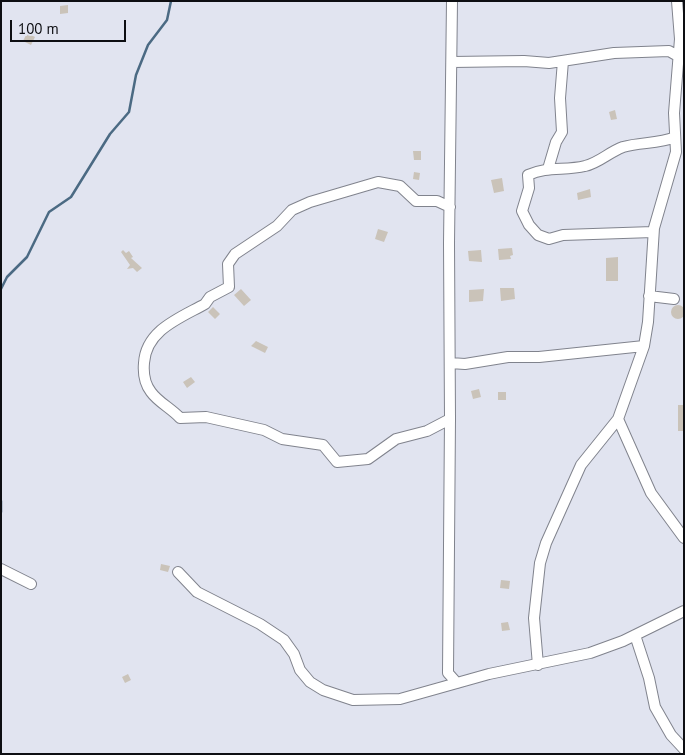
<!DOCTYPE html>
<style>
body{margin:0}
#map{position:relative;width:685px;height:755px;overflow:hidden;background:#e1e4f0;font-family:"PT Sans",sans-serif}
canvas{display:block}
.frame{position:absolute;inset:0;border:2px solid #0d0e12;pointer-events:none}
.scale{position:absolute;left:10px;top:20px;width:116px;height:22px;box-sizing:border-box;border:2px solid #0d0e12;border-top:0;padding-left:6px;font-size:15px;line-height:18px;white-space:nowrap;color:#0d0e12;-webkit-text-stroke:4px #e1e4f0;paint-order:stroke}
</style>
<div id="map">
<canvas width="685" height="755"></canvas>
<div class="frame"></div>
<div class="scale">100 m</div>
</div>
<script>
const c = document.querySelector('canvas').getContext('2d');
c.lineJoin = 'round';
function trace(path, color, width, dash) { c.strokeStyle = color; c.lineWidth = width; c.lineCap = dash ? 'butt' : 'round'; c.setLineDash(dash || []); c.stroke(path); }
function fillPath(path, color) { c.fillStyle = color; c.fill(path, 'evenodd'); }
const stream = new Path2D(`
 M 1,289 L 7,277 L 27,257 L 49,212 L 71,197 L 110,134 L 129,112 L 136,75 L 148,45 L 167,20 L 171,1
 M 1,501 L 1,512`);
const building = new Path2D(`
 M 68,5 L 68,13 L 60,14 L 60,6 Z
 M 27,33 L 35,37 L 31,45 L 23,41 Z
 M 615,110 L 617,119 L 611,120 L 609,112 Z
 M 413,151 L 421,151 L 421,160 L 414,160 Z
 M 414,172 L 420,173 L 419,180 L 413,179 Z
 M 502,178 L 504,191 L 494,193 L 491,180 Z
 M 590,189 L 591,197 L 578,200 L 577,193 Z
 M 378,229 L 388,232 L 384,242 L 375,239 Z
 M 512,248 L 513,255 L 510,256 L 511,259 L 499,260 L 498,249 Z
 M 123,250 L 126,253 L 129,251 L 133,257 L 131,258 L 142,268 L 137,272 L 133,268 L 127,269 L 130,265 L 121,252 Z
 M 481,250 L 482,262 L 469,261 L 468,251 Z
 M 618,257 L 618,281 L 606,281 L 606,258 Z
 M 500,288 L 514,288 L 515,299 L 501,301 Z
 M 241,289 L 251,300 L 244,306 L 234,295 Z
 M 484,289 L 483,301 L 469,302 L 469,290 Z
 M671 312a7 7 0 1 1 14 0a7 7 0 1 1-14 0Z
 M 213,307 L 220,314 L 215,319 L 208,312 Z
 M 256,341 L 268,347 L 265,353 L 251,346 Z
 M 191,377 L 195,382 L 187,388 L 183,382 Z
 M 479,389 L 481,397 L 473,399 L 471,391 Z
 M 498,392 L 506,392 L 506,400 L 498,400 Z
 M 678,405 L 684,405 L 684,431 L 678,431 Z
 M 161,564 L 170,566 L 168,572 L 160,570 Z
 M 501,580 L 510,581 L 509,589 L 500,588 Z
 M 508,622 L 510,630 L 502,631 L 501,623 Z
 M 128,674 L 131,680 L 125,683 L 122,677 Z`);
const minor = new Path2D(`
 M 677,1 L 680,39 L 674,113 L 676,152 L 654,228 L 648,322 L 644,346 L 618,419 L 651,493 L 684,538
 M 452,62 L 524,61 L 549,63 L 614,53 L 669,51 L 683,59
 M 548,169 L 556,142 L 562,132 L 560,98 L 563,61
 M 450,207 L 437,201 L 416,201 L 400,186 L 378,182 L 310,202 L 292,210 L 277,226 L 235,254 L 228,264 L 229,287 L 210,297 L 205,304 C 180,318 146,330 144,363 C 143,374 144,383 151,392 C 158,402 172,409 180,418 L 206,417 L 264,430 L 282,439 L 323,445 L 337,462 L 368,459 L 396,439 L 427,431 L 450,419 L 449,243 L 452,1
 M 653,232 L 563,235 L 549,239 L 538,235 L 529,225 L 522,211 L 529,188 L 528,175 C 547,166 565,171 585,166 C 599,163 609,152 623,147 C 641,142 659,144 675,137
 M 649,296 L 674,299
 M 450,363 L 465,364 L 508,357 L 539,357 L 644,346
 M 450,419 L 448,673 L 457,683
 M 1,569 L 31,584
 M 178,572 L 197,592 L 260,624 L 284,640 L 294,654 L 300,670 L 310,682 L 323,690 L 353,700 L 400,699 L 489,674 L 590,653 L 623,641 L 684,611
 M 635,635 L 649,678 L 655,707 L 671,735 L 684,749
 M 538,665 L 534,618 L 540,563 L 546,543 L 581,465 L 618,419`);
trace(stream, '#4b6a83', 2.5);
fillPath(building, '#cac3b9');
trace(minor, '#80838d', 12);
trace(minor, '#fff', 10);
</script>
